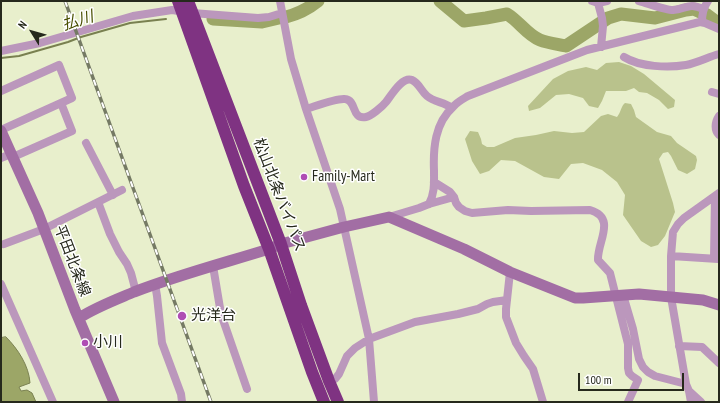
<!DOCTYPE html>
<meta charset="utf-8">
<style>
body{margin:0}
#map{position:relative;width:720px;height:403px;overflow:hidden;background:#e8efcc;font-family:"PT Sans Narrow",sans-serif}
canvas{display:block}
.frame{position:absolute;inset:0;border:2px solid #26291c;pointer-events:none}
.north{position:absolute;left:12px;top:12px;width:40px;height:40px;-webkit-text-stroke:3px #fff;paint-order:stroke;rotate:307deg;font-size:11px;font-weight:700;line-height:16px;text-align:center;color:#26291c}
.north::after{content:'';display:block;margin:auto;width:14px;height:18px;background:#26291c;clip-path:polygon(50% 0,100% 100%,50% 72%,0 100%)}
.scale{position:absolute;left:578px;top:373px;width:106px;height:18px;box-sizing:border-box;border:2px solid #26291c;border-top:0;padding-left:5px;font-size:12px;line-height:14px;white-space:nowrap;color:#26291c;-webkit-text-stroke:3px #fff;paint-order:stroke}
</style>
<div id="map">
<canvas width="720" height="403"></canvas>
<div class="frame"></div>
<div class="north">N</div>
<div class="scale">100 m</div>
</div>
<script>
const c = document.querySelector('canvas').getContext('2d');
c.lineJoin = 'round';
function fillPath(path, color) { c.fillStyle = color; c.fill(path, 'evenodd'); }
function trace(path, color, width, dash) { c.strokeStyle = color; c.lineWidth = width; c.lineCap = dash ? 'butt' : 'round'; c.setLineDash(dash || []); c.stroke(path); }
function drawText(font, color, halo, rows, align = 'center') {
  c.font = font + ' "PT Sans Narrow","Noto Sans JP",sans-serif'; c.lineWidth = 3; c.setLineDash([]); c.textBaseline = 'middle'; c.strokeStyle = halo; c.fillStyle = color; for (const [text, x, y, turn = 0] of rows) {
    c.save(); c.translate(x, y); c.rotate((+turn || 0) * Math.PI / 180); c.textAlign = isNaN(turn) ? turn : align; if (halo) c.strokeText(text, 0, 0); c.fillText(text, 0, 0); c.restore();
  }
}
const green = new Path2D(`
 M 619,62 L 631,66 L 644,74 L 675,100 L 674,107 L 668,109 L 659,100 L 647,93 L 639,92 L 634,88 L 626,91 L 606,91 L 602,101 L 598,108 L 589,106 L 583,98 L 569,94 L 556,95 L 540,108 L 529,111 L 528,106 L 553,79 L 568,71 L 586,67 L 597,70 L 606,63 Z
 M 625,103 L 631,104 L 634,110 L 636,117 L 657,132 L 671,136 L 677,143 L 696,156 L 697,160 L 695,169 L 687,174 L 678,170 L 671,156 L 668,152 L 663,153 L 659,159 L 673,203 L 675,212 L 665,236 L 658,245 L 651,247 L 641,241 L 623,215 L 625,195 L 617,182 L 602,170 L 583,163 L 571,164 L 559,179 L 544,177 L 515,161 L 501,160 L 489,171 L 480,174 L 472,161 L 465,139 L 470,131 L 478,132 L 481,139 L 482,144 L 487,147 L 494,147 L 515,138 L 536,135 L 554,131 L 572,133 L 584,132 L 601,116 L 608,114 L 617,117 C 621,112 621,106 625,103 Z`);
const water = new Path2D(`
 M 6,337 C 18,349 29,366 30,383 L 19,387 L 21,391 L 27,390 L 32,393 L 36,402 L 1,402 L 1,338 Z`);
const stream = new Path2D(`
 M 1,58 L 19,56 L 68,42 L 81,37 L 130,23 L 166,19`);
const river = new Path2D(`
 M 440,1 L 464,21 L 486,18 L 507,14 C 519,21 527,35 540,40 C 548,43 557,44 566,46 L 608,18 L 621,14 L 655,18 L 686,10 L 694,9 L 707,15 L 719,24
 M 286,17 C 298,14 308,9 318,1
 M 213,19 L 262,22 L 279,18`);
const street = new Path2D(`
 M 280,1 L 291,59 L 306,109 L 340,209 L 344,227 L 369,339 L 374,402
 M 592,1 L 598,3 L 607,1
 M 639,1 C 647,3 665,10 673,10 C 686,9 689,2 703,9
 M 598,3 L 602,18 L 603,26 L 601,47
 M 702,22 C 702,14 703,8 708,1
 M 1,51 L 40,43 L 133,16 L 172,10 L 192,13 L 258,18 L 269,17 L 282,13
 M 624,57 C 640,67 668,68 686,65 C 697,63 708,57 719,54
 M 1,91 L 59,65 L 72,98 L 1,130
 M 712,92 L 719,94
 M 306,109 C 316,106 336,98 345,99 C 357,100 351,120 366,117 C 371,116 382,107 386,102 C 391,96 402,76 412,80 C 419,83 421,91 427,96 C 434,102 444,102 452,108
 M 719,116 C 715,122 714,130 719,135
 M 86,143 L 113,195
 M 13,157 L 72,131 L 61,103
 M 1,158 L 11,154
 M 434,182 L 450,192 L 454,197
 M 98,202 L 110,234 L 119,252 L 127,264 L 131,273 L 136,292
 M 429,204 C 435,193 434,182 434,171 C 433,148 435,123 453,107 C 457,102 463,99 468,96 L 587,50 L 700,22 L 705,23 L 719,29
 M 389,217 L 419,208 L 429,204 L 454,197 L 456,203 L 459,207 L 465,211 L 472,213 L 508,210 L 531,211 L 590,210 C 617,218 597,242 598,260 L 610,273 L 628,344 L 628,368 L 629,373 L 632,376 L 638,380 L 628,402
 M 4,244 L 44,229 L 122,190
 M 671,256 L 718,259
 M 714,258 L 715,196
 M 213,266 L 221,314 L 247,389
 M 510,272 L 506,309 L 506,317 L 516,343 L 524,356 L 533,369 L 543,402
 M 1,284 L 53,402
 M 155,284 L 157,296 L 162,343 L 181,394 L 182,402
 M 623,295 L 633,329 L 639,359 L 643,367 L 648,372 L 655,376 L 686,384 L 689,391 L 691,402
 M 679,346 L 702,347 L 719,363
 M 329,381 L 335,379 L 339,374 L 347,356 L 355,348 L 369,339 L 415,322 L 458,314 L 478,309 L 487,304 L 493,302 L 507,300
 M 686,384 L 671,297 L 671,256 L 673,232 L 678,224 L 684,218 L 719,193
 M 689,391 L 701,402`);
const secondary = new Path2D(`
 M 1,131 L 38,213 L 75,310 L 114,402
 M 79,318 C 96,307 115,300 134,292 C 178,275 224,263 269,249 L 281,244 L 344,227 L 389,217 L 464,249 L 510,272 L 575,298 L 583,298 L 639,294 L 703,300 L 719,305`);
const highway = new Path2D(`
 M 178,1 L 244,186 L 269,249 L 312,372 L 324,402
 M 188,1 L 281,244 L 301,305 L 329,381 L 338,402`);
const rail = new Path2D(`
 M 65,1 L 211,402`);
const markers = [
 [304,177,4,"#af4db4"],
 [182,316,5,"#af4db4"],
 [85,343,4,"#af4db4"]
];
const poiNames = [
 ["Family-Mart",312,177],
 ["光洋台",191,316],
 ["小川",93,343]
];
const streetNames = [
 ["松山北条バイパス",279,195,69],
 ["平田北条線",72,261,69]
];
const waterNames = [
 ["払川",78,21,-17]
];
fillPath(green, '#b9c28c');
fillPath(water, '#9ca667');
trace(water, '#798050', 1);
trace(stream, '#798050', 2);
trace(river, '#9ca667', 13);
trace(street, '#bb97bc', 8);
trace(secondary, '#a26ea4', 11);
trace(highway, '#7f3382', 12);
trace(rail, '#757a64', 3.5);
trace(rail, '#fff', 2, [6]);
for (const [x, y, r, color] of markers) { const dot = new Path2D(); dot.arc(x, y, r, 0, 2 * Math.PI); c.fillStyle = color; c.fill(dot); trace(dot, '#fff', 1.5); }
drawText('15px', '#26291c', '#fff', poiNames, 'left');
drawText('15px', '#26291c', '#fff', streetNames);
drawText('italic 16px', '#495001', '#fff', waterNames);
</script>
